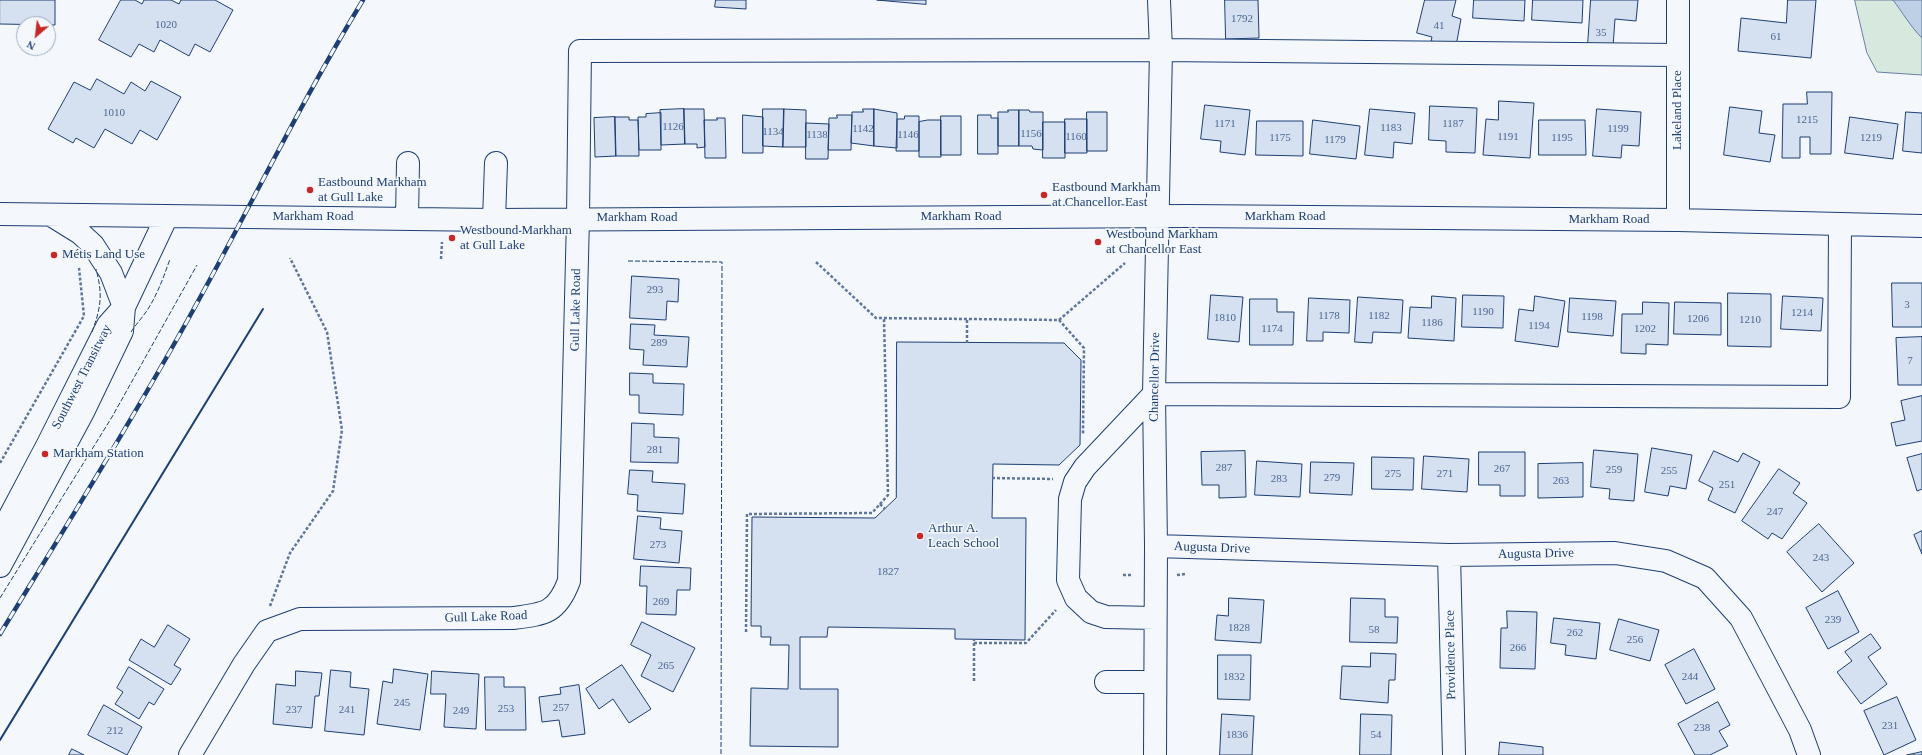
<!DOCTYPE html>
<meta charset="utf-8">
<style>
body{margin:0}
#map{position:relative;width:1922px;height:755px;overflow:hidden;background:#f4f7fb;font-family:Georgia,serif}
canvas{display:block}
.north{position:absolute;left:16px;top:16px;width:40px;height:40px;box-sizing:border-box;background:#f4f7fb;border:1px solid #9eadc5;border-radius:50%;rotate:208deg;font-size:11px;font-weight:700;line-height:16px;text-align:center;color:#1d3f73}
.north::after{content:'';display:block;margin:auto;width:14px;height:18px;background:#c62828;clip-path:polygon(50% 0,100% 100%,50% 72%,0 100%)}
</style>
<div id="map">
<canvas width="1922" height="755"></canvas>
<div class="north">N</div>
</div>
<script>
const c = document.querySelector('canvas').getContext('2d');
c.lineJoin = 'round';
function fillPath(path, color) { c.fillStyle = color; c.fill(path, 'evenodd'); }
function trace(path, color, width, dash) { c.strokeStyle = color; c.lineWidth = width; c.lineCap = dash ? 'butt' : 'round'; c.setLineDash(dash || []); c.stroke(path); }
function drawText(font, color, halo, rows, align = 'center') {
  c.font = font + ' Georgia,serif'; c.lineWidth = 3; c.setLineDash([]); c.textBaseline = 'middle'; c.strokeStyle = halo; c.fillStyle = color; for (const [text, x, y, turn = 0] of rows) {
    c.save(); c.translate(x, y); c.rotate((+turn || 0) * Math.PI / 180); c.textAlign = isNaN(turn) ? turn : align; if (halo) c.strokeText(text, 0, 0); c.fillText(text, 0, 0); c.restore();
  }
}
const green = new Path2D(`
 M 1855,0 L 1922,0 L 1922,75 L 1877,72 L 1867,53 Z`);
const water = new Path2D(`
 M 1893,0 L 1922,0 L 1922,38 C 1910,26 1903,13 1893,0 Z`);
const building = new Path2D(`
 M 0,0 L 55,0 L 55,25 L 0,24 Z
 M 121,0 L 135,0 L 142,4 L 144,0 L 171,0 L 179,4 L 181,0 L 215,0 L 233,10 L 210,52 L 195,44 L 189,56 L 160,40 L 154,52 L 139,44 L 131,57 L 99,40 Z
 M 716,0 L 746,0 L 746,9 L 715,7 Z
 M 877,0 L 926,0 L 926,4 Z
 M 1225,0 L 1258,0 L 1259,38 L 1226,39 Z
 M 1425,0 L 1456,0 L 1452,16 L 1461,19 L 1456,46 L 1431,41 L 1432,37 L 1417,33 Z
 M 1474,0 L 1525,0 L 1524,21 L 1473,18 Z
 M 1533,0 L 1583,0 L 1582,23 L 1532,20 Z
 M 1591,0 L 1638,0 L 1636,21 L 1615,19 L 1613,47 L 1588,45 Z
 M 1788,0 L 1816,0 L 1811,58 L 1738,51 L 1741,18 L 1786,23 Z
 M 97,79 L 124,94 L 131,82 L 145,91 L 151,81 L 181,97 L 157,140 L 140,130 L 132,144 L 105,129 L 94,148 L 76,138 L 73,143 L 48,129 L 74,82 L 90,90 Z
 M 1807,92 L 1832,92 L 1831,154 L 1810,154 L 1810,137 L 1800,137 L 1800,158 L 1782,158 L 1783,104 L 1807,104 Z
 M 1499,101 L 1534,103 L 1530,158 L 1483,155 L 1486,119 L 1498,120 Z
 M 1205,105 L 1250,110 L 1245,155 L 1220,152 L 1221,141 L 1201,139 Z
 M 1430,106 L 1477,108 L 1475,153 L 1446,152 L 1446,141 L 1429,140 Z
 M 1730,107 L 1762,111 L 1759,133 L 1775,135 L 1770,162 L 1724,155 Z
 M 684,109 L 685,144 L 661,145 L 660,110 Z
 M 684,109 L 704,109 L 705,147 L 697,148 L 697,144 L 685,144 Z
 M 763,109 L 784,109 L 783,147 L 763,146 Z
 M 784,109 L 806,110 L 806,147 L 783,147 Z
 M 863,109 L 874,109 L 874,146 L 851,143 L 852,112 L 863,112 Z
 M 874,109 L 897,113 L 897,148 L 874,146 Z
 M 1370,109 L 1415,113 L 1412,144 L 1394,142 L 1393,158 L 1365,155 Z
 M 1597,109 L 1641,112 L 1639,146 L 1622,145 L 1621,158 L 1593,156 Z
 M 1008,110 L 1019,110 L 1019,146 L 998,146 L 998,112 L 1008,112 Z
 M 1019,110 L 1029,110 L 1030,112 L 1043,112 L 1043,150 L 1033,149 L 1032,146 L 1019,146 Z
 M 1087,112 L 1107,112 L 1107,151 L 1087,151 Z
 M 1906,112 L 1922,113 L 1922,153 L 1903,151 Z
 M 661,113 L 661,150 L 639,150 L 638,117 L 646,117 L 646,114 Z
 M 743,115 L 763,117 L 763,153 L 743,153 Z
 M 837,115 L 852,115 L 851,150 L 828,150 L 829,118 L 837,118 Z
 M 978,115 L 991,115 L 991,118 L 998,118 L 998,154 L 978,154 Z
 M 905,116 L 919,116 L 919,151 L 896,151 L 897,119 L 904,119 Z
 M 941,116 L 961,116 L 961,155 L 941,155 Z
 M 615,117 L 616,156 L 595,157 L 594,118 Z
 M 615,117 L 629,117 L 629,120 L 638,120 L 639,156 L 616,156 Z
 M 1850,117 L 1898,124 L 1893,159 L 1845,153 Z
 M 717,118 L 725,118 L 726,158 L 705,158 L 704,120 L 717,120 Z
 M 1065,119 L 1087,119 L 1087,153 L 1065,153 Z
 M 928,120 L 941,120 L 941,157 L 919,157 L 919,122 Z
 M 1313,120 L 1360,126 L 1356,159 L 1310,154 Z
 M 1539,120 L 1585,120 L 1586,155 L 1539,155 Z
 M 1257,121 L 1303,121 L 1303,156 L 1256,155 Z
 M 1043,122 L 1065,122 L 1065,158 L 1043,158 Z
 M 806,123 L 829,124 L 828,159 L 806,159 Z
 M 632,276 L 679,279 L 678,302 L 667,301 L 666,320 L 630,318 Z
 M 1892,283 L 1922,283 L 1922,327 L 1893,327 Z
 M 1728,293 L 1771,294 L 1771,347 L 1728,346 Z
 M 1211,295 L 1243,297 L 1239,342 L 1208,339 Z
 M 1463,295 L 1504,296 L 1503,328 L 1462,327 Z
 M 1432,296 L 1456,298 L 1454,341 L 1408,338 L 1410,307 L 1431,308 Z
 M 1535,296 L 1565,301 L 1558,347 L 1515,341 L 1519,309 L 1533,311 Z
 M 1783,296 L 1823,298 L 1821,331 L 1781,329 Z
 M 1358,297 L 1403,300 L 1401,333 L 1373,332 L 1372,343 L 1355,342 Z
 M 1309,298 L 1350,300 L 1349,333 L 1323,332 L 1323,341 L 1307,341 Z
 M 1570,298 L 1616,301 L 1613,336 L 1568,332 Z
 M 1250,299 L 1277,299 L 1277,312 L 1294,312 L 1293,345 L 1250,345 Z
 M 1643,302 L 1669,303 L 1668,345 L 1646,344 L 1646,354 L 1621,353 L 1622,314 L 1642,314 Z
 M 1675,302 L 1721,303 L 1721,335 L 1674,334 Z
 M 631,324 L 655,325 L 654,335 L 689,337 L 687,367 L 643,365 L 644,350 L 630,349 Z
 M 1922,337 L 1922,385 L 1898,385 L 1896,338 Z
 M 897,342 L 1064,343 L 1081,360 L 1080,445 L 1059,465 L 993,464 L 992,518 L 1026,518 L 1025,640 L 955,639 L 955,629 L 828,627 L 827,637 L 800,637 L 800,689 L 838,689 L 838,747 L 750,746 L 751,688 L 788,689 L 789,645 L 770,645 L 771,637 L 761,637 L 761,626 L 751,626 L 752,517 L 875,518 L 896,498 Z
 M 630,373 L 653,374 L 653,383 L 684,384 L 683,415 L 639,413 L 639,395 L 630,395 Z
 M 1922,396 L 1922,441 L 1896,446 L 1891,423 L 1905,420 L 1901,401 Z
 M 632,423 L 654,424 L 654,437 L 679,438 L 678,463 L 631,462 Z
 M 1652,448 L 1692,455 L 1686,489 L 1670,486 L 1668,496 L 1645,492 Z
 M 1594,450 L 1638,454 L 1634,501 L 1609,499 L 1610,489 L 1591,487 Z
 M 1245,451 L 1246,497 L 1219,498 L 1219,485 L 1202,485 L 1201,452 Z
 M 1714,451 L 1738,462 L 1743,453 L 1760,462 L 1735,513 L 1708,500 L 1713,488 L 1699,481 Z
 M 1479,452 L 1525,452 L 1525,496 L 1500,496 L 1500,485 L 1479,485 Z
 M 1922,454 L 1922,489 L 1917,491 L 1907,458 Z
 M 1424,456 L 1469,459 L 1467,492 L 1422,489 Z
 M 1372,457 L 1414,458 L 1413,490 L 1372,489 Z
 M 1257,461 L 1302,464 L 1300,497 L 1255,495 Z
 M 1311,462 L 1354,463 L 1352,495 L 1310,493 Z
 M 1583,463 L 1583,497 L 1538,498 L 1538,464 Z
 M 1779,469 L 1800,483 L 1793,493 L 1807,503 L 1782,539 L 1772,533 L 1768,539 L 1742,521 Z
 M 630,470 L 653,471 L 652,482 L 685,484 L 683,514 L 637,511 L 638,495 L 628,494 Z
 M 638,516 L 661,518 L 660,529 L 682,531 L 679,563 L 634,559 Z
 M 1819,524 L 1854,563 L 1822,592 L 1787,552 Z
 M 1922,531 L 1922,554 L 1914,535 Z
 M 641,566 L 691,568 L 690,590 L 677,590 L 676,615 L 646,614 L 647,586 L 640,586 Z
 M 1838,591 L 1859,632 L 1828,649 L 1806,608 Z
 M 1229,598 L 1264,600 L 1261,643 L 1215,640 L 1217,615 L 1228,616 Z
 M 1351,598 L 1385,599 L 1385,617 L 1398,617 L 1397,643 L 1350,642 Z
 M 1507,611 L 1537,612 L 1535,669 L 1500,668 L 1501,628 L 1507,628 Z
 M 1554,618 L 1600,623 L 1596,659 L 1565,655 L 1566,645 L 1551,643 Z
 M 1619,619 L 1659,630 L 1650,661 L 1610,650 Z
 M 642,622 L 695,648 L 673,692 L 641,676 L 651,655 L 631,645 Z
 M 168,625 L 190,639 L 174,665 L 181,669 L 171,685 L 129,660 L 141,639 L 154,647 Z
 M 1871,634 L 1881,648 L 1868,657 L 1887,684 L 1861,704 L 1837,672 L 1852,661 L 1845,652 Z
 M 1694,649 L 1715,689 L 1686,704 L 1665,665 Z
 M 1371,653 L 1396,654 L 1395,680 L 1389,680 L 1388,703 L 1340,699 L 1342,666 L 1370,667 Z
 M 1218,655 L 1251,655 L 1250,700 L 1218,699 Z
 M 622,665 L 651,709 L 629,723 L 613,699 L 599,709 L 586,689 Z
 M 129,667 L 164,689 L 154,705 L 149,702 L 139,719 L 115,704 L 123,692 L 117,688 Z
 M 394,669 L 428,674 L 420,730 L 377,724 L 383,681 L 392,683 Z
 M 331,670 L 351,672 L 350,687 L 369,689 L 364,735 L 325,731 Z
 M 296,671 L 322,673 L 319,696 L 315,696 L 312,728 L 273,724 L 276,684 L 295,686 Z
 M 432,671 L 479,674 L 476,729 L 444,727 L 446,694 L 431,694 Z
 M 485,677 L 504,677 L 504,687 L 525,687 L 526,730 L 486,730 Z
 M 579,685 L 585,734 L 562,737 L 559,720 L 542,722 L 539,697 L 561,694 L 560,688 Z
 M 1897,697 L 1916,740 L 1884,755 L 1864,711 Z
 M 1718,702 L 1730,725 L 1719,731 L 1728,746 L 1710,755 L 1695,755 L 1678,724 Z
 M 104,705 L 142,727 L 127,755 L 88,735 Z
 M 1222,714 L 1254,716 L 1252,755 L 1220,755 Z
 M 1361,714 L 1392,715 L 1391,755 L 1360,755 Z
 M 1500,742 L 1543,747 L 1543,755 L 1499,755 Z
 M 72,749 L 84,755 L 69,755 Z
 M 1922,752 L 1922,755 L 1907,755 Z`);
const path = new Path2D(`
 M 441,259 L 442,242
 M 816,262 L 876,318 L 1059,320 L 1084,348 L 1083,434
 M 1059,320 L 1125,263
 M 967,343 L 967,319
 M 0,463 L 84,316 L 79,268
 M 992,478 L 1053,479
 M 880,504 L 885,509
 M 1123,575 L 1133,575
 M 1177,575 L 1186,574
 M 270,606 L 290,553 L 333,491 L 342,430 L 327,332 L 290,258
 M 746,632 L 747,514 L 872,513 L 888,495 L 884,318
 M 974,643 L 1026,643 L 1056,610
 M 974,681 L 974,640`);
const minor = new Path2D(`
 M 0,214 L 494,220 L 1188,216 L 1678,220 L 1922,226
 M 407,218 L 408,163
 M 494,220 L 496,163
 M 1678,220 L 1678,0
 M 0,535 L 47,446 L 108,325 L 124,307 L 167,216
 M 1156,546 L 1449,555 L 1615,553 L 1666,561 L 1705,578 L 1741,618 L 1800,730 L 1809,755
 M 1449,555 L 1454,755
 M 0,566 L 83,412 L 122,331 L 124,307 L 111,273 L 93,245 L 80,233 L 51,215
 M 1155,618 L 1106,617 L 1091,612 L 1076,598 L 1068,580 L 1070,499 L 1075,482 L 1085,467 L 1154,394 L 1839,397 L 1840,224
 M 1106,682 L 1155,682
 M 190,755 L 244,664 L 267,631 L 300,619 L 513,618 C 545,614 557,613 569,581 L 578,218 L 580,51 L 1161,50 L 1678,55
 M 1155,755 L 1156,546 L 1154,394 L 1161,50 L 1159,0`);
const rail = new Path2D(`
 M 0,634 C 71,518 143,403 208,283 C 259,189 307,92 363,0`);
const fence = new Path2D(`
 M 628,261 L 722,262 L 721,755
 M 92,332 C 101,307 103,295 96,269
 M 131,332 C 136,324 143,317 148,309 C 158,293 164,276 170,259
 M 0,598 L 112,417 L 197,265`);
const wall = new Path2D(`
 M 0,740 L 263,309`);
const markers = [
 [310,190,4,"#c62828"],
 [1044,195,4,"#c62828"],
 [452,238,4,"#c62828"],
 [1098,242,4,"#c62828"],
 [54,255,4,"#c62828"],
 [45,454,4,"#c62828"],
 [920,536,4,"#c62828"]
];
const numberNames = [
 ["1792",1242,19],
 ["1020",166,25],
 ["41",1439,26],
 ["35",1601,33],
 ["61",1776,37],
 ["1010",114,113],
 ["1215",1807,120],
 ["1171",1225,124],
 ["1187",1453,124],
 ["1126",673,127],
 ["1183",1391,128],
 ["1142",863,129],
 ["1199",1618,129],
 ["1134",773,132],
 ["1156",1031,134],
 ["1138",817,135],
 ["1146",908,135],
 ["1160",1076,137],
 ["1191",1508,137],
 ["1175",1280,138],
 ["1195",1562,138],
 ["1219",1871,138],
 ["1179",1335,140],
 ["293",655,290],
 ["3",1907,305],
 ["1190",1483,312],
 ["1214",1802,313],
 ["1178",1329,316],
 ["1182",1379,316],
 ["1198",1592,317],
 ["1810",1225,318],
 ["1206",1698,319],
 ["1210",1750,320],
 ["1186",1432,323],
 ["1194",1539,326],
 ["1174",1272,329],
 ["1202",1645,329],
 ["289",659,343],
 ["7",1910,361],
 ["281",655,450],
 ["287",1224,468],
 ["267",1502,469],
 ["259",1614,470],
 ["255",1669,471],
 ["275",1393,474],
 ["271",1445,474],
 ["279",1332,478],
 ["283",1279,479],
 ["263",1561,481],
 ["251",1727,485],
 ["247",1775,512],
 ["273",658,545],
 ["243",1821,558],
 ["1827",888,572],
 ["269",661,602],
 ["239",1833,620],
 ["1828",1239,628],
 ["58",1374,630],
 ["262",1575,633],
 ["256",1635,640],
 ["266",1518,648],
 ["265",666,666],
 ["1832",1234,677],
 ["244",1690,677],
 ["245",402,703],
 ["257",561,708],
 ["253",506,709],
 ["237",294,710],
 ["241",347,710],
 ["249",461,711],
 ["231",1890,726],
 ["238",1702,728],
 ["212",115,731],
 ["1836",1237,735],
 ["54",1376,735]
];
const streetNames = [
 ["Lakeland Place",1678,110,-90],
 ["Markham Road",313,217],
 ["Markham Road",961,217],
 ["Markham Road",1285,217],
 ["Markham Road",637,218],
 ["Markham Road",1609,220],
 ["Gull Lake Road",576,310,-89],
 ["Southwest Transitway",82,377,-63],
 ["Chancellor Drive",1155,377,-89],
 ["Augusta Drive",1212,548,2],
 ["Augusta Drive",1536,554,-1],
 ["Gull Lake Road",486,617,-2],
 ["Providence Place",1451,655,-91]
];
const poiNames = [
 ["Eastbound Markham",318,183],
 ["at Gull Lake",318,198],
 ["Eastbound Markham",1052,188],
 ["at Chancellor East",1052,203],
 ["Westbound Markham",460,231],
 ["at Gull Lake",460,246],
 ["Westbound Markham",1106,235],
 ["at Chancellor East",1106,250],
 ["Métis Land Use",62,255],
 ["Markham Station",53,454],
 ["Arthur A.",928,529],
 ["Leach School",928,544]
];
fillPath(green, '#d7e8df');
trace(green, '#687fa3', 1);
fillPath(water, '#bed0e5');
trace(water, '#687fa3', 1);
fillPath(building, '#d5e0f0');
trace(building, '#1d3f73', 1);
trace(minor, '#1d3f73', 24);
trace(path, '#5e769c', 2.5, [3, 2]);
trace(minor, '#f4f7fb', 22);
trace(rail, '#1d3f73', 4.5);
trace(rail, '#f4f7fb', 3, [9]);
trace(fence, '#1d3f73', 1, [5, 2]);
trace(wall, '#1d3f73', 2);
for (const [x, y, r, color] of markers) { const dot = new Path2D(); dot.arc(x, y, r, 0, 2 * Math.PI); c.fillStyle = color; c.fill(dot); trace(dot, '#f4f7fb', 1.5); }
drawText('11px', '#4b6792', null, numberNames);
drawText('13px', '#1d3f73', '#f4f7fb', streetNames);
drawText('13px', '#1d3f73', '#f4f7fb', poiNames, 'left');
</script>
